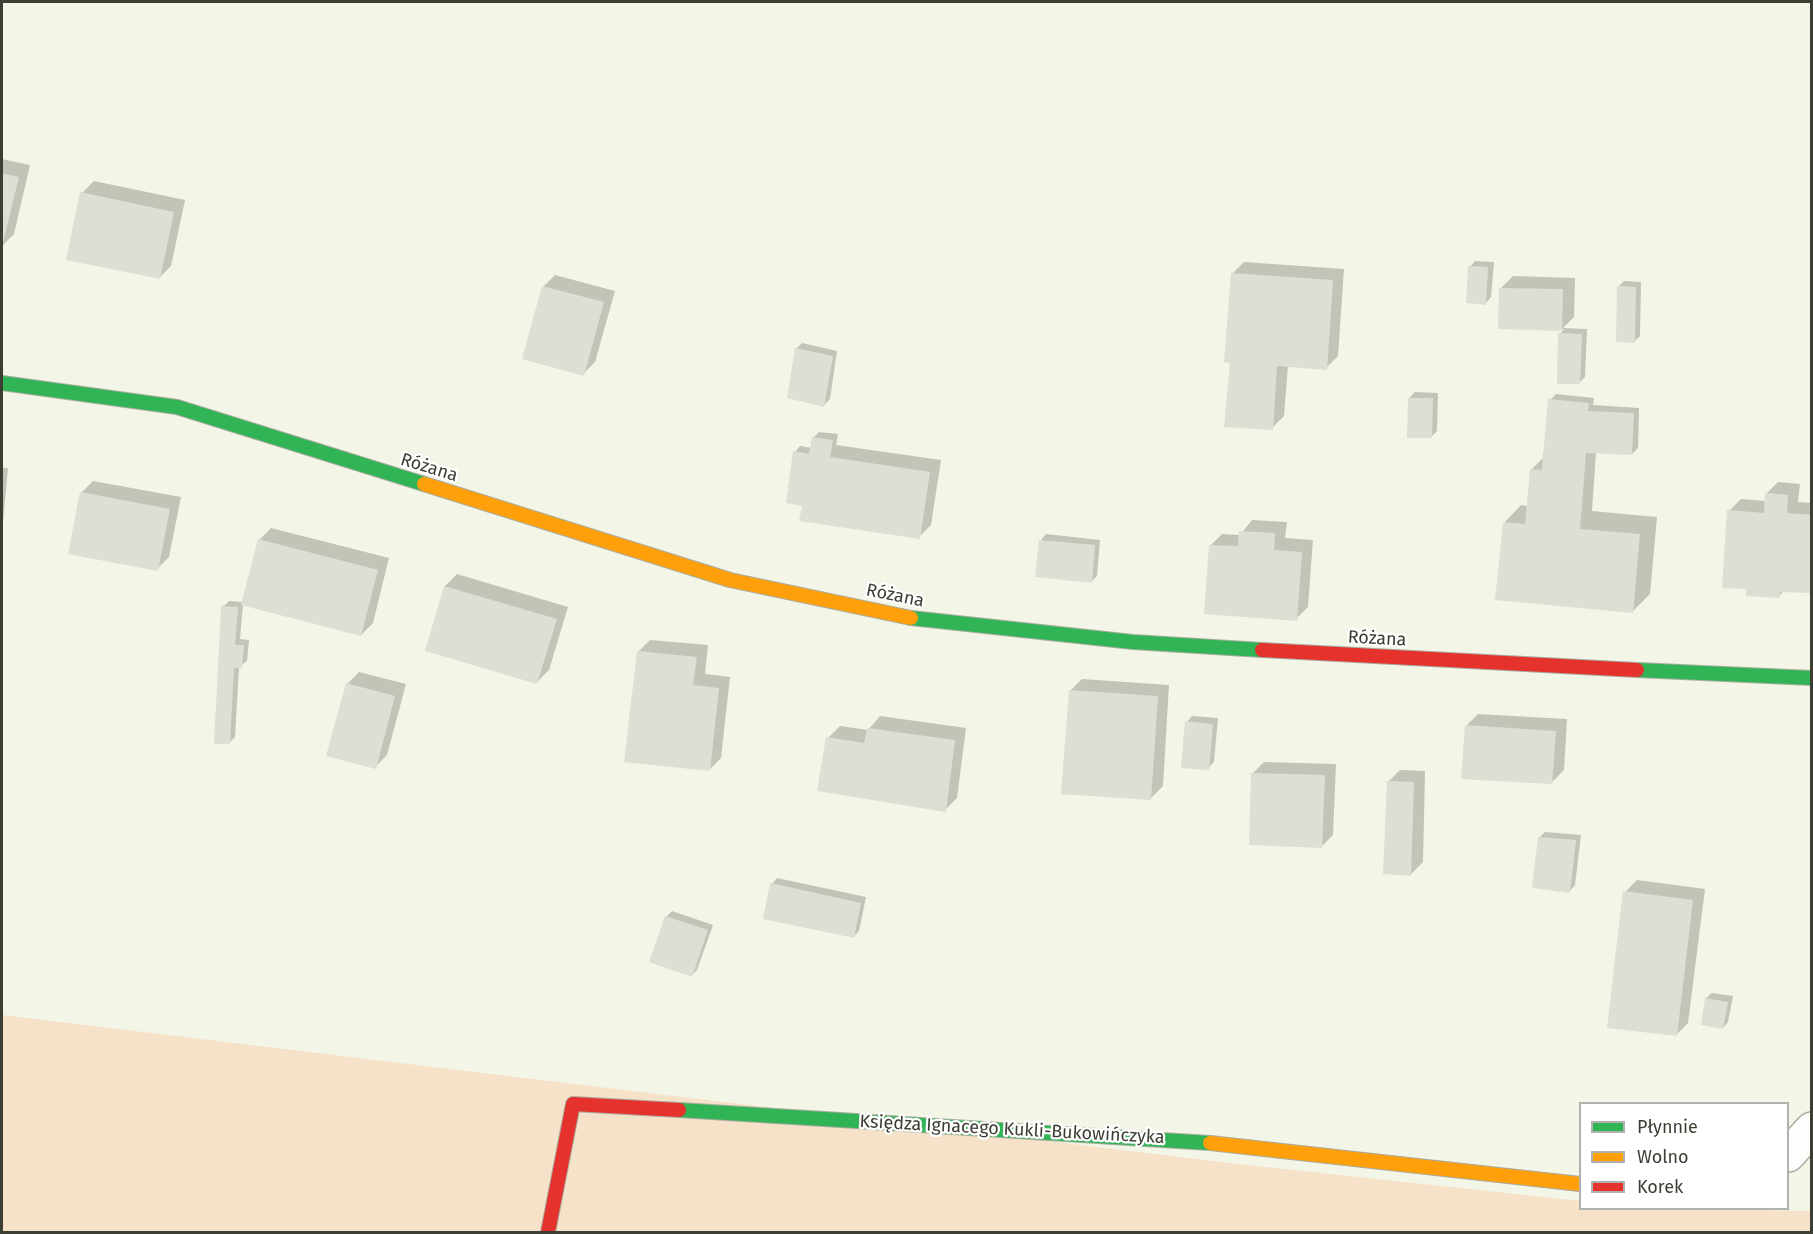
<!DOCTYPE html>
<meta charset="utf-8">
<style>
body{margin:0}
#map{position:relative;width:1813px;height:1234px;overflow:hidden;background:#f3f5e6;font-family:"Fira Sans",sans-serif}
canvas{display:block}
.frame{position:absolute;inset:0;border:3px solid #3d3e33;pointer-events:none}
.legend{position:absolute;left:1579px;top:1102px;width:210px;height:108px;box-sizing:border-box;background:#fff;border:2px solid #b1b2ad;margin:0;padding:8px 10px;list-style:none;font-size:18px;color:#3d3e33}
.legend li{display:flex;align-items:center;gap:12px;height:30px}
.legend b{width:30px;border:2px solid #b1b2ad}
</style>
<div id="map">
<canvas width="1813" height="1234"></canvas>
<div class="frame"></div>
<ul class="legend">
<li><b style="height:8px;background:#30b455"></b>Płynnie</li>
<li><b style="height:8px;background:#ff9f0a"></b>Wolno</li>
<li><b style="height:8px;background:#e5322d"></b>Korek</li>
</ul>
</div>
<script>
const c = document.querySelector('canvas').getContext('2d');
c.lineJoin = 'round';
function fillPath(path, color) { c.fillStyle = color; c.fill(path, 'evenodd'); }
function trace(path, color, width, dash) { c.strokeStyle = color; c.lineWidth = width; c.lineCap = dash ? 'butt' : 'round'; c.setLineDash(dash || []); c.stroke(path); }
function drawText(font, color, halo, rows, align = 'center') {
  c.font = font + ' "Fira Sans",sans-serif'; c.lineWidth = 4.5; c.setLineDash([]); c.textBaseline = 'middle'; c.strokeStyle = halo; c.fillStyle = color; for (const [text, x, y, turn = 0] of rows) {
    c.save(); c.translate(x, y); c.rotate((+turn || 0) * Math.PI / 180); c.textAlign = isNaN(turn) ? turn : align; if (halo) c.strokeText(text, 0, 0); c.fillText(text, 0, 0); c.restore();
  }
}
const green = new Path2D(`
 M 2,1015 L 1238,1164 L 1580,1201 L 1580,1208 L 1812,1211 L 1811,1232 L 2,1232 Z`);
const shadow = new Path2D(`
 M 2,159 L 30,165 L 14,234 L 2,246 Z
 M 94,181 L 185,200 L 171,266 L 159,278 L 82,193 Z
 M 1475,261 L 1494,262 L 1491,297 L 1486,303 L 1470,267 Z
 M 1244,262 L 1344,269 L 1338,356 L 1326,368 L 1288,365 L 1284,416 L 1272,428 L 1232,362 L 1232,274 Z
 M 555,275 L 615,291 L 595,362 L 583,374 L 543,287 Z
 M 1513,276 L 1575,278 L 1574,317 L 1563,328 L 1587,329 L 1585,377 L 1579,383 L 1560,334 L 1564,329 L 1500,328 L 1501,288 Z
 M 1624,281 L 1641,282 L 1640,336 L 1634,342 L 1618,287 Z
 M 802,343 L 837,351 L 830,399 L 824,405 L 796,349 Z
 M 1415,392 L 1438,393 L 1437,431 L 1431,437 L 1409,398 Z
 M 1556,394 L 1594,398 L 1593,405 L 1639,408 L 1638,448 L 1632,454 L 1596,452 L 1592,511 L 1657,517 L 1650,594 L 1632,612 L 1504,523 L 1521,505 L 1528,506 L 1531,470 L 1543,458 L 1550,400 Z
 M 819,432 L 838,434 L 836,445 L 941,460 L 931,525 L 919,537 L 803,504 L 795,452 L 800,446 L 812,448 L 814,437 Z
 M 2,468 L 8,468 L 2,533 Z
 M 93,481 L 181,497 L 169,557 L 157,569 L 81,493 Z
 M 1778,482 L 1800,484 L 1798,502 L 1812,503 L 1812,590 L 1785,590 L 1779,596 L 1729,511 L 1741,499 L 1766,501 L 1766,494 Z
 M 1252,520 L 1287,522 L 1285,538 L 1313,540 L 1308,607 L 1296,619 L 1210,546 L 1222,534 L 1240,535 Z
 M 271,528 L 389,558 L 373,623 L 361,635 L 243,604 L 240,639 L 249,640 L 247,661 L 239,667 L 235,737 L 229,743 L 223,607 L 229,601 L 243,602 L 259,540 Z
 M 1046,534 L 1100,540 L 1097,576 L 1091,582 L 1041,540 Z
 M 457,574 L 568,607 L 549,670 L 537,682 L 427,650 L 445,586 Z
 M 650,640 L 708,645 L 705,674 L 730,677 L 721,758 L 709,770 L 638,652 Z
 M 359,672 L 406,684 L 387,755 L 375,767 L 347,684 Z
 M 1082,679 L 1169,685 L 1163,786 L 1151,798 L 1070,691 Z
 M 1478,714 L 1567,719 L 1564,770 L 1552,782 L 1466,726 Z
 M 880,716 L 966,728 L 957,798 L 945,810 L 828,738 L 840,726 L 868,730 Z
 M 1192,716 L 1218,718 L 1214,762 L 1208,768 L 1187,722 Z
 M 1264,762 L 1336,764 L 1333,835 L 1321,847 L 1252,774 Z
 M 1400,770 L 1425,771 L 1423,862 L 1411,874 L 1388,782 Z
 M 1545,832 L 1581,835 L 1575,885 L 1570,891 L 1540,837 Z
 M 777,878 L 866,897 L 859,931 L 854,936 L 772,884 Z
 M 1637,880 L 1705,889 L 1688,1023 L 1676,1035 L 1625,892 Z
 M 672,911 L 713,925 L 697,970 L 692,975 L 651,961 L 667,916 Z
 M 1712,993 L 1733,996 L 1728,1022 L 1723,1028 L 1706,998 Z`);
const building = new Path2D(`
 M 2,173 L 19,177 L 2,247 Z
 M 80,192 L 174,212 L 160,279 L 66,260 Z
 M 1468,266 L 1488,267 L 1486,305 L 1466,303 Z
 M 1231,273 L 1333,280 L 1327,370 L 1277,366 L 1273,430 L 1224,427 L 1230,363 L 1224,362 Z
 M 542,286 L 604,302 L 584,376 L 522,359 Z
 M 1617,286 L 1636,287 L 1635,343 L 1616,342 Z
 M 1499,288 L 1563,289 L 1562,331 L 1498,329 Z
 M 1558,333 L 1582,334 L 1580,384 L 1557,384 Z
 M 795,348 L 833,356 L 824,407 L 787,398 Z
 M 1408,398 L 1433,398 L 1432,438 L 1407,438 Z
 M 1548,399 L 1589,403 L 1588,411 L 1634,413 L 1632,455 L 1586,453 L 1580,529 L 1640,534 L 1633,613 L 1495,600 L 1503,522 L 1525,524 L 1530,469 L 1542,470 Z
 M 812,437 L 833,440 L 830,457 L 930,472 L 920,539 L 799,521 L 802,506 L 786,503 L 793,451 L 809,454 Z
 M 80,492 L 170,509 L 158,571 L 68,554 Z
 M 1765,493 L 1788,495 L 1787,513 L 1812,515 L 1810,593 L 1780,592 L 1779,598 L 1746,596 L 1746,589 L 1722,588 L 1727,510 L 1764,513 Z
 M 1239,531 L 1275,533 L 1274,550 L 1302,552 L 1297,621 L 1204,614 L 1209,545 L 1238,546 Z
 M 258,539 L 378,570 L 361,636 L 241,605 Z
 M 1039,540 L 1095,545 L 1092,583 L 1035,577 Z
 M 444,586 L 557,619 L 537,684 L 425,651 Z
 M 221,606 L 238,607 L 235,645 L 244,645 L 242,668 L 234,668 L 230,744 L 214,744 Z
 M 637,651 L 697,657 L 693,685 L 719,688 L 710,771 L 624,762 Z
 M 346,683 L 395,696 L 376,769 L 326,756 Z
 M 1069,690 L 1158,696 L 1151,800 L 1061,794 Z
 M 1185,721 L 1213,724 L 1209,770 L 1181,768 Z
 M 1465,725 L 1556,731 L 1552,784 L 1461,779 Z
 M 867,728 L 955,740 L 946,812 L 817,791 L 826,737 L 864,743 Z
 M 1251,773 L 1325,775 L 1322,848 L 1249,845 Z
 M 1387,781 L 1414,782 L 1411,876 L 1383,874 Z
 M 1538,837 L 1576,840 L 1570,893 L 1532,888 Z
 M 770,883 L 861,903 L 854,938 L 763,919 Z
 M 1623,891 L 1693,900 L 1677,1036 L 1607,1028 Z
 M 665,916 L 708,930 L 692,977 L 649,962 Z
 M 1705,998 L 1728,1002 L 1723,1029 L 1701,1025 Z`);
const street = new Path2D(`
 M 1788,1155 L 1812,1129`);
const fast = new Path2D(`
 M 2,383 L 177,407 L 424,484
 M 911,618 L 1133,642 L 1262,650
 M 1637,670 L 1812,678
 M 679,1110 L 1210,1143`);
const slow = new Path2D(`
 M 424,484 L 730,580 L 911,618
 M 1210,1143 L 1580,1184`);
const jam = new Path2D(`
 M 1262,650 L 1637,670
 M 548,1232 L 573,1104 L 679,1110`);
const streetNames = [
 ["Różana",429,468,17],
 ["Różana",895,596,11],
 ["Różana",1377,639,3],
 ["Księdza Ignacego Kukli-Bukowińczyka",1012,1130,3]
];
fillPath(green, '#f6e1c9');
fillPath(shadow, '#0003');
fillPath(building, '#dbdfd4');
trace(street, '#aaaca1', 36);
trace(fast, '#aaaca1', 16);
trace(slow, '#aaaca1', 16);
trace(jam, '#aaaca1', 16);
trace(street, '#fdfefb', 33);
trace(fast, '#30b455', 14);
trace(slow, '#ff9f0a', 14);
trace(jam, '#e5322d', 14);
drawText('18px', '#3d3e33', '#fff', streetNames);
</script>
